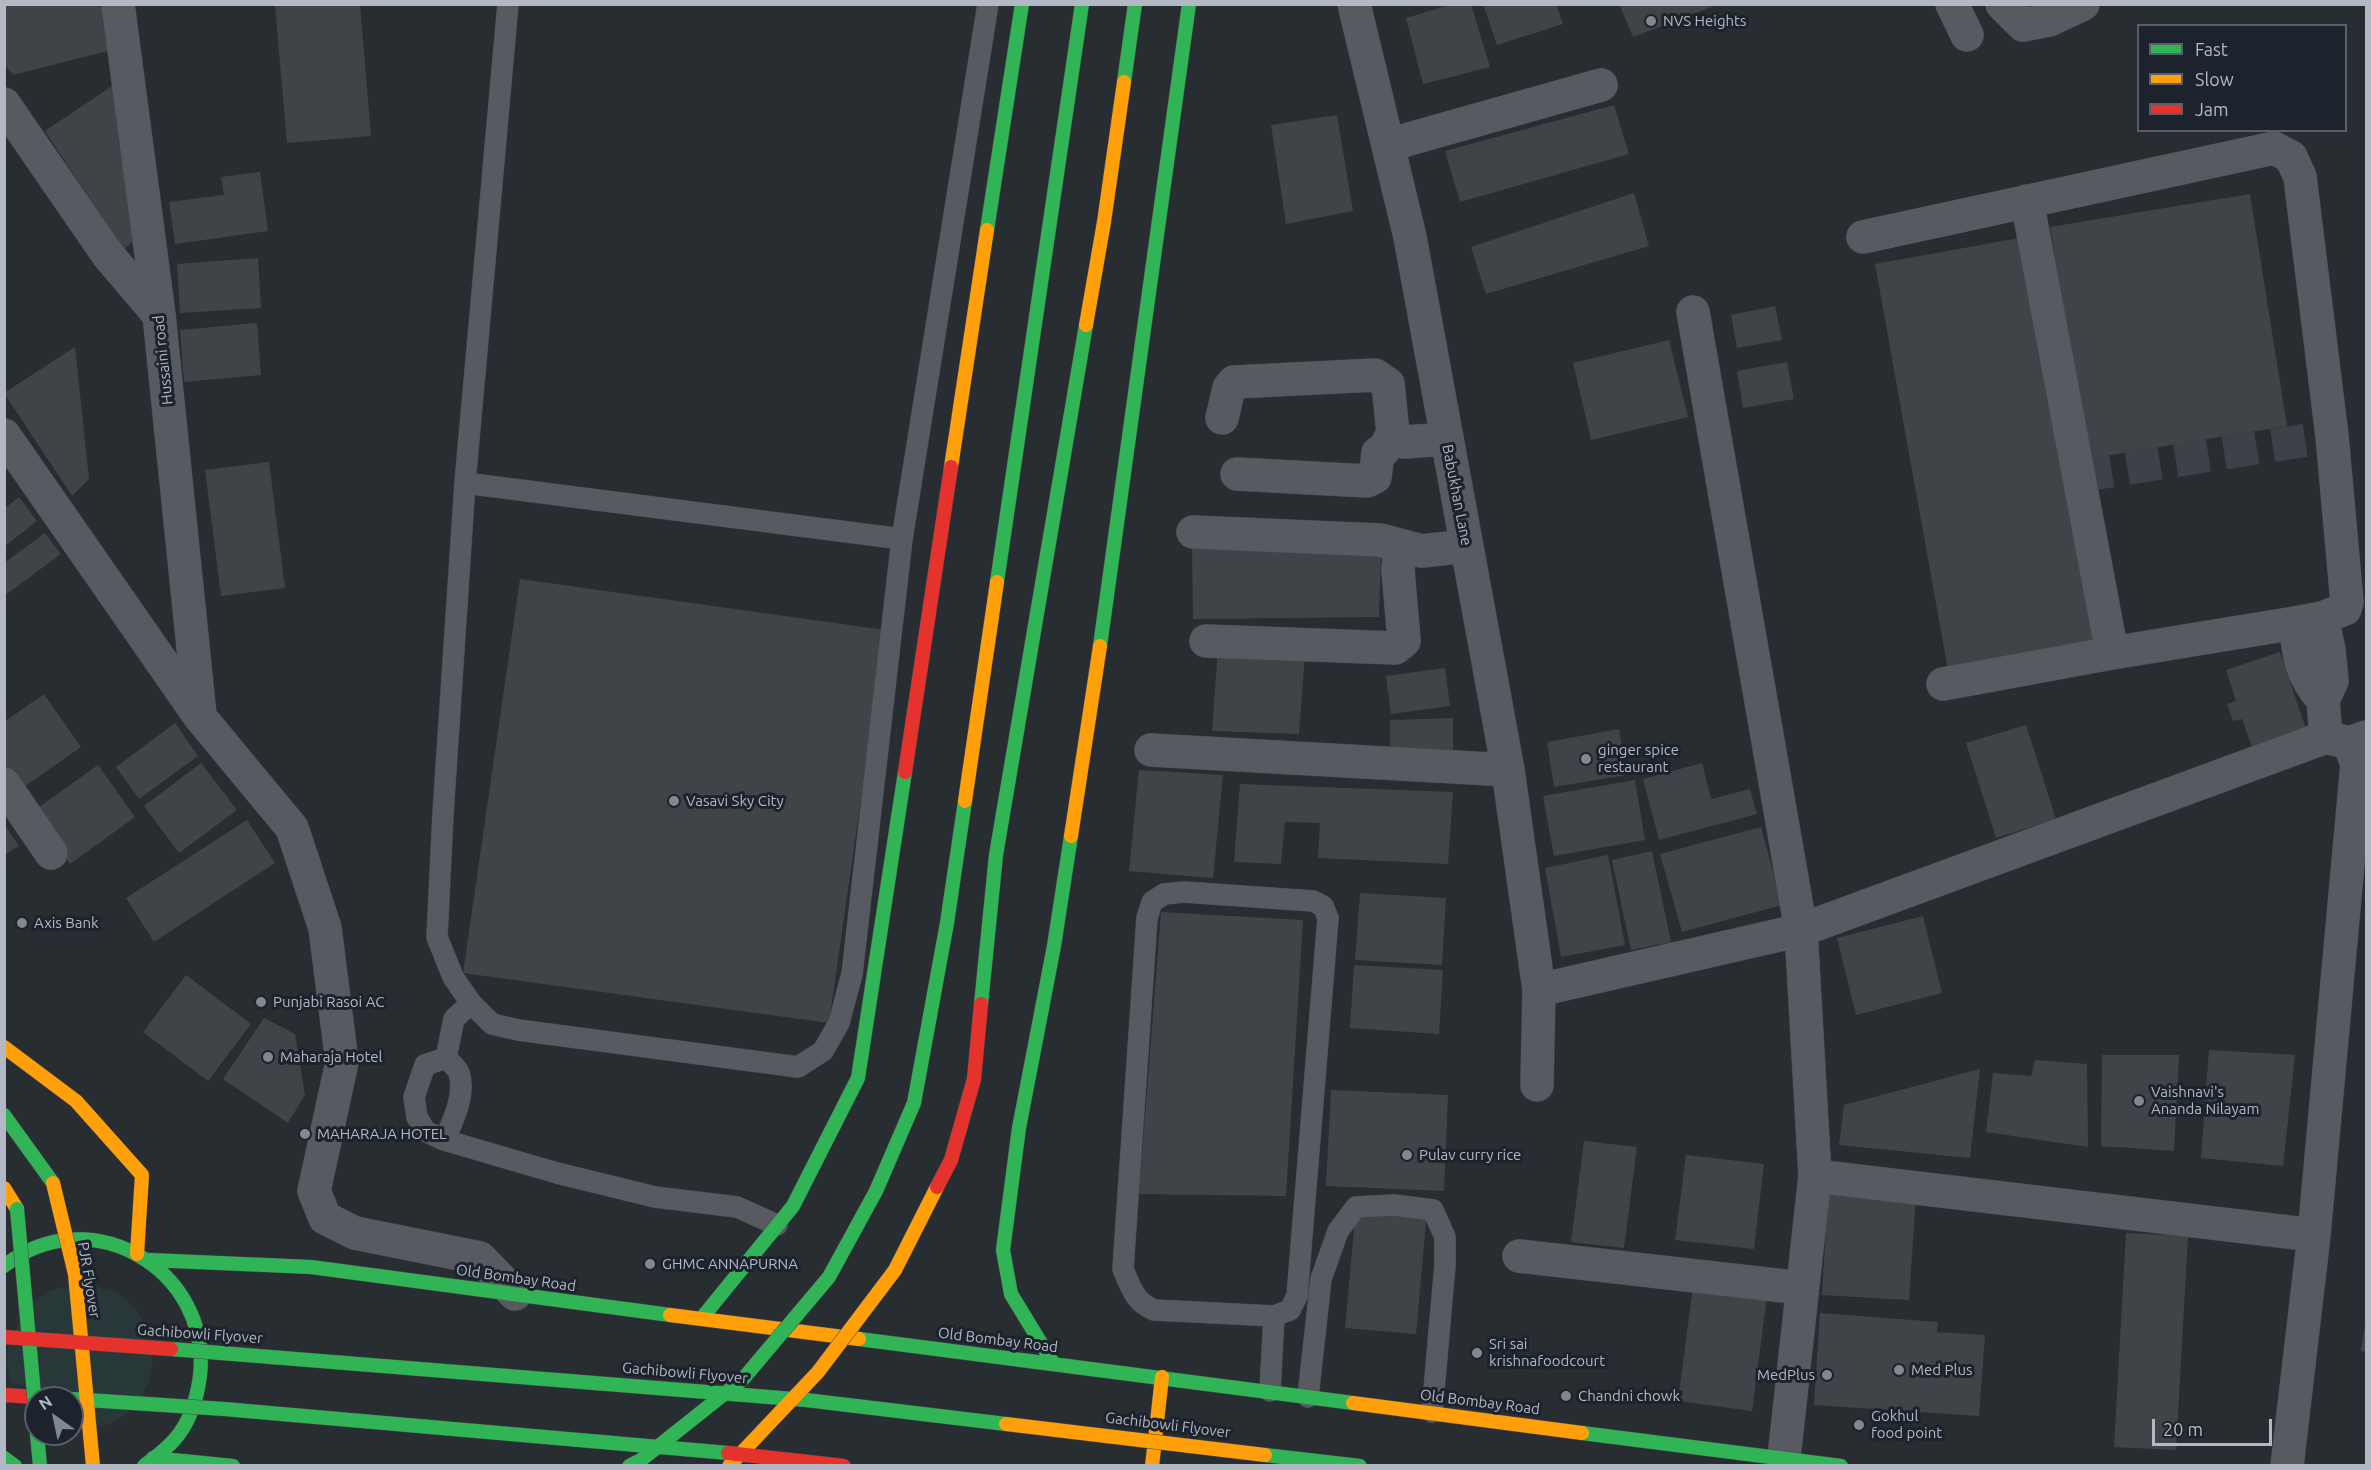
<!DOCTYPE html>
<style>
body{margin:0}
#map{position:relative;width:2371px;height:1470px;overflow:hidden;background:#282d32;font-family:Ubuntu,sans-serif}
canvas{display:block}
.frame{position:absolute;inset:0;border:6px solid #b2b9c4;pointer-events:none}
.legend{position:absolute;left:2137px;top:24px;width:210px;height:108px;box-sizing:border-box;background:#1c232c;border:2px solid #585f69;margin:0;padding:8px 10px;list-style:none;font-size:18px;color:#b2b9c4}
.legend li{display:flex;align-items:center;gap:12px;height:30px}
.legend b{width:30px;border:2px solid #585f69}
.north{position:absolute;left:24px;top:1386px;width:60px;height:60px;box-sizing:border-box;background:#1c232c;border:2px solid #585f69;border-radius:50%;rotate:327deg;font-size:16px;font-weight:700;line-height:24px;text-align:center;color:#b2b9c4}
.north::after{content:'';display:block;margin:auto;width:21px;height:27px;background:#828891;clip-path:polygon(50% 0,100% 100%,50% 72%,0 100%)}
.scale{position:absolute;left:2152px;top:1419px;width:120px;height:27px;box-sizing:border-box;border:3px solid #b2b9c4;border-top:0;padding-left:8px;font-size:18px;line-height:21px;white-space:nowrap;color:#b2b9c4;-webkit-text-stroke:4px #1c232c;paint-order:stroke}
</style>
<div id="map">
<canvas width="2371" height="1470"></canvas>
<div class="frame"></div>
<ul class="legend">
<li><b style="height:8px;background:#30b455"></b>Fast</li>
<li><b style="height:8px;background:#ff9f0a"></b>Slow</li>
<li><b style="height:8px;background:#e5322d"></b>Jam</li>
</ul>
<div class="north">N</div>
<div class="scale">20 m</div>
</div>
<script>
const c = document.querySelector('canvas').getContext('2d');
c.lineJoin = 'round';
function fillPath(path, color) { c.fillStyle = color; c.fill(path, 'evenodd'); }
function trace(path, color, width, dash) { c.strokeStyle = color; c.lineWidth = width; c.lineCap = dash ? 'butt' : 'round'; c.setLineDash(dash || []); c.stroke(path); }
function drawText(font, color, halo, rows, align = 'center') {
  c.font = font + ' Ubuntu,sans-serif'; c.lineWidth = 6; c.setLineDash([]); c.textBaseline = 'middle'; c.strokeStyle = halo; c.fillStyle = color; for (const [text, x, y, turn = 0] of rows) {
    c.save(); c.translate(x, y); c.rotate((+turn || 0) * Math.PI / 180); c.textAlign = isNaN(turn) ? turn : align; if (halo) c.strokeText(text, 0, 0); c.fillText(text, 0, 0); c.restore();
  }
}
const green = new Path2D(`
 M 86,1284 C 99,1287 113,1290 124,1298 C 166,1330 161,1397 114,1422 C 102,1428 88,1429 74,1430 L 72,1430 L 72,1398 L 11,1383 C 5,1358 5,1347 18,1325 C 35,1293 50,1287 86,1284 Z`);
const building = new Path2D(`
 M 4,4 L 110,4 L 119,48 L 13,75 L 4,64 Z
 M 1453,4 L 1471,4 L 1490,67 L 1423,84 L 1406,18 Z
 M 1483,4 L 1556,4 L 1563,24 L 1497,45 Z
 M 1619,4 L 1717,4 L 1717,5 L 1633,37 Z
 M 275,5 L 360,5 L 371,136 L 287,143 Z
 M 115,84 L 139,234 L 124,250 L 45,131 Z
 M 1614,105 L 1629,154 L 1460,202 L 1445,151 Z
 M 1337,115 L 1353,211 L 1286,224 L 1271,125 Z
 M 260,172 L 268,231 L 175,244 L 169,202 L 224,195 L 221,177 Z
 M 1634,193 L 1649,246 L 1486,294 L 1471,247 Z
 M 2250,194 L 2287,426 L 2087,459 L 2050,227 Z
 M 2025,237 L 2099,646 L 1949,676 L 1875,264 Z
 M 258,258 L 261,308 L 180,313 L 177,264 Z
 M 1775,306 L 1782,340 L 1737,348 L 1731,315 Z
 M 257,323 L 261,375 L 184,382 L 180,330 Z
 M 1669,340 L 1688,417 L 1591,440 L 1573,363 Z
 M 75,347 L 89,479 L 72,496 L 4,393 Z
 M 1787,362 L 1794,399 L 1743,408 L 1737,371 Z
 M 269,462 L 285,588 L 221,596 L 205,470 Z
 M 19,497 L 37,521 L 4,547 L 4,509 Z
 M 45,533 L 61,554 L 4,596 L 4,563 Z
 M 1192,545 L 1381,555 L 1379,617 L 1193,619 Z
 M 520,579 L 885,630 L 829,1023 L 463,973 Z
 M 1218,649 L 1305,653 L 1299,734 L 1212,731 Z
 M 2280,652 L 2307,732 L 2253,750 L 2242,719 L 2233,721 L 2227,704 L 2236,701 L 2226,670 Z
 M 1445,668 L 1450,706 L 1391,714 L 1386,676 Z
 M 44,694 L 81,747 L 18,791 L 4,773 L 4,722 Z
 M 1453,718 L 1453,754 L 1390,756 L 1390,720 Z
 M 175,723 L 198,756 L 139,799 L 116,767 Z
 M 2026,725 L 2056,819 L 1996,838 L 1966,743 Z
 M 1619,729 L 1626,775 L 1554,787 L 1547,742 Z
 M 201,763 L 237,810 L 179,853 L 144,806 Z
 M 1702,763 L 1711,799 L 1750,789 L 1757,814 L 1659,840 L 1643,779 Z
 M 98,765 L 135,817 L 70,864 L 32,812 Z
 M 1139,770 L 1223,775 L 1213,878 L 1129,871 Z
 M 1635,780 L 1645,840 L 1554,856 L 1543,796 Z
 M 1240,784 L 1453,792 L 1448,864 L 1318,858 L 1320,823 L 1285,822 L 1281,864 L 1234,862 Z
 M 247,820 L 275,863 L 154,942 L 126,898 Z
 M 4,824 L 19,846 L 4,855 Z
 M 1761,827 L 1782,905 L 1682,932 L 1660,854 Z
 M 1652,851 L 1671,942 L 1631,950 L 1612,860 Z
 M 1608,855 L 1625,945 L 1561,957 L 1545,868 Z
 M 1360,893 L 1446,898 L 1442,965 L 1355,960 Z
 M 1161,912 L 1303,920 L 1286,1196 L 1139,1194 Z
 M 1923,916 L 1942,993 L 1856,1015 L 1837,938 Z
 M 1354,965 L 1443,970 L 1439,1034 L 1350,1028 Z
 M 186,975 L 251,1024 L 208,1081 L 143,1032 Z
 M 264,1018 L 295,1034 L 305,1095 L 288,1123 L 223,1079 Z
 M 2209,1050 L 2295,1055 L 2283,1166 L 2201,1158 Z
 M 2102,1055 L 2179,1055 L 2174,1151 L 2101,1146 Z
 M 2035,1060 L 2087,1064 L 2088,1147 L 1986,1132 L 1993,1073 L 2031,1076 Z
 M 1980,1069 L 1970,1158 L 1839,1145 L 1844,1105 Z
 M 1331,1090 L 1448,1095 L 1444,1191 L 1326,1186 Z
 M 1584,1141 L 1637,1147 L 1624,1248 L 1571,1242 Z
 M 1686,1155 L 1764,1164 L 1754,1249 L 1675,1240 Z
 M 1828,1192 L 1916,1196 L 1909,1300 L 1822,1295 Z
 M 1356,1207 L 1427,1212 L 1416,1334 L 1345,1328 Z
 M 2126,1233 L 2188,1236 L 2176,1450 L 2114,1447 Z
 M 1693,1287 L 1767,1297 L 1752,1411 L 1678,1401 Z
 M 1820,1313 L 1938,1322 L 1937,1332 L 1985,1335 L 1979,1416 L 1814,1405 Z
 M 2365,1323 L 2366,1323 L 2366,1352 L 2361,1351 Z`);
const streetTunnel = new Path2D(`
 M 2079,476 L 2332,436`);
const lane = new Path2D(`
 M 508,4 L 465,483 L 443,814 L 437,937 L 453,977 L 471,1003 L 492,1024 L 518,1030 L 798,1067 L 823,1051 L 839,1023 L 852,974 L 902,539 L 988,4
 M 465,483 L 902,539
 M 446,1058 L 425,1065 L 414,1097 L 417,1117 L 425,1131 L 444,1140 L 557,1173 L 655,1197 L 737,1207 L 777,1225
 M 446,1058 L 454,1019 L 471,1003
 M 444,1140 C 453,1122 466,1094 459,1073 C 457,1068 450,1062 446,1058
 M 1270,1391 L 1274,1316 L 1154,1310 C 1135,1302 1131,1288 1123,1269 L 1147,918 L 1152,902 L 1164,894 L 1184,892 L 1313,901 L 1323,906 L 1328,918 L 1297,1296 L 1290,1310 L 1274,1316
 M 1308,1397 L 1321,1279 L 1338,1231 L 1356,1207 L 1394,1205 L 1433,1210 L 1445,1237 L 1445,1265 L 1432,1412`);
const street = new Path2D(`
 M 118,4 L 159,315 L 200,715
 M 1354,4 L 1410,237 L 1508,770 L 1539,990
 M 1952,4 L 1967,35
 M 2002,4 L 2023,25 L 2049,20 L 2083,4
 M 4,104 L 108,255 L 159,315
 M 1388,145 L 1601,85
 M 2027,201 L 2112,653
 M 1863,237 L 2274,148 L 2291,157 L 2300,177 L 2332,436 L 2347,602 L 2345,609 L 2322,618 L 2295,623 L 2112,653 L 1943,684
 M 1693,312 L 1801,930 L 1815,1176 L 1784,1457
 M 1222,418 L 1229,388 L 1234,382 L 1375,375 L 1388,384 L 1393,433 L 1404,442 L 1447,439
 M 4,435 L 200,717 L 292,828 L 325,928 L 342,1062 L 314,1191 L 325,1218 L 355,1233 L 480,1258 L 515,1294
 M 1237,474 L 1367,481 L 1375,477 L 1378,453 L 1384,450 L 1393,433
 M 1193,532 L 1380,540 L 1422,551 L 1467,546
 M 2322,618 L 2329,650 L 2332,681 L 2323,700 L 2326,737
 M 2295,623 C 2299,657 2300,674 2323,700
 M 1206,641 L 1395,648 L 1404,641 L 1398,570 L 1400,546
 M 1151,750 L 1508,770
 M 4,784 L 51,853
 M 1537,1085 L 1539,990 L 1801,930 L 2326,737 L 2349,743 L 2366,737
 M 1815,1176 L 2314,1235
 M 1519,1256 L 1802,1288
 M 2287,1466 L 2314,1235 L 2357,764 L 2349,743`);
const fast = new Path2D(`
 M 987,230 L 1022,4
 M 1100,646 L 1189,4
 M 4,1115 L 53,1183
 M 150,1260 L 311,1267 L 670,1315
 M 4,1266 C 89,1198 212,1269 200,1376 C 197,1398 190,1422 175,1439 C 166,1450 155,1457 144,1466
 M 701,1319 L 793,1206 L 858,1078 L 905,772
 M 859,1339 L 1353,1403
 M 1053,1363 L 1011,1294 L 1003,1250 L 1019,1128 L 1054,946 L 1071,836
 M 1582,1433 L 1841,1466
 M 37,1434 L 40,1466
 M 4,1458 L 15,1466
 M 153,1458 L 233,1466`);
const slow = new Path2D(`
 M 951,467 L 987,230
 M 1071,836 L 1100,646
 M 4,1047 L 76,1101 L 142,1175 L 137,1254
 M 4,1188 L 17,1209
 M 670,1315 L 859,1339
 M 1353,1403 L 1582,1433
 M 1152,1466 L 1162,1377`);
const jam = new Path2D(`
 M 905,772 L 951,467
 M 4,1395 L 53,1398`);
const fastBridge = new Path2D(`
 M 1124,82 L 1135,4
 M 997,582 L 1082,4
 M 981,1004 L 996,855 L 1086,325
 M 17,1209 L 36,1416
 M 171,1349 L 806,1400 L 1006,1424
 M 72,1399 L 224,1409 L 728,1453
 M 1265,1455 L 1360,1466
 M 629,1466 L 641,1460 L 743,1379 L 829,1277 L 876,1191 L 914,1103 L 947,923 L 965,801`);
const slowBridge = new Path2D(`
 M 1086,325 L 1104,222 L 1124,82
 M 965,801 L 997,582
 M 53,1183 L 75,1274 L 93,1466
 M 1006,1424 L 1265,1455
 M 729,1466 L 818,1372 L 895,1270 L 937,1187`);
const jamBridge = new Path2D(`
 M 937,1187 L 951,1160 L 974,1079 L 981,1004
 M 4,1337 L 171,1349
 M 728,1453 L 844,1466`);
const markers = [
 [1651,21,6,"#828891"],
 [1586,759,6,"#828891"],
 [674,801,6,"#828891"],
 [22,923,6,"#828891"],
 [261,1002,6,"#828891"],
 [268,1057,6,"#828891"],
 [2139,1101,6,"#828891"],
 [305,1134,6,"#828891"],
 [1407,1155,6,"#828891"],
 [650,1264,6,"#828891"],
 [1477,1353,6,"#828891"],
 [1899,1370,6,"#828891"],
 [1827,1375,6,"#828891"],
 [1566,1396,6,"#828891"],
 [1859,1425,6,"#828891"]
];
const poiNames = [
 ["NVS Heights",1663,21],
 ["ginger spice",1598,750],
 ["restaurant",1598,767],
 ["Vasavi Sky City",686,801],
 ["Axis Bank",34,923],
 ["Punjabi Rasoi AC",273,1002],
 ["Maharaja Hotel",280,1057],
 ["Vaishnavi's",2151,1092],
 ["Ananda Nilayam",2151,1109],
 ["MAHARAJA HOTEL",317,1134],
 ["Pulav curry rice",1419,1155],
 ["GHMC ANNAPURNA",662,1264],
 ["Sri sai",1489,1344],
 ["krishnafoodcourt",1489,1361],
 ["Med Plus",1911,1370],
 ["MedPlus",1815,1375,"right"],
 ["Chandni chowk",1578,1396],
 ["Gokhul",1871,1416],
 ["food point",1871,1433]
];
const streetNames = [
 ["Hussaini road",163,360,-96],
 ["Babukhan Lane",1457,495,79],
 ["Old Bombay Road",516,1278,8],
 ["PJR Flyover",89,1280,81],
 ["Gachibowli Flyover",200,1334,4],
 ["Old Bombay Road",998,1340,7],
 ["Gachibowli Flyover",685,1373,5],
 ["Old Bombay Road",1480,1402,7],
 ["Gachibowli Flyover",1168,1425,7]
];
fillPath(green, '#283839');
fillPath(building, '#404449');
trace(streetTunnel, '#3d4248', 33, [33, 16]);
trace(lane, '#46494d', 22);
trace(street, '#46494d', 34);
trace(fast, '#45494f', 15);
trace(slow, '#45494f', 15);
trace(jam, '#45494f', 15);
trace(lane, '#575b61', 21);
trace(street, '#575b61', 33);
trace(fast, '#30b455', 14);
trace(slow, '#ff9f0a', 14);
trace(jam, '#e5322d', 14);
trace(fastBridge, '#45494f', 15, []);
trace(slowBridge, '#45494f', 15, []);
trace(jamBridge, '#45494f', 15, []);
trace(fastBridge, '#30b455', 14);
trace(slowBridge, '#ff9f0a', 14);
trace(jamBridge, '#e5322d', 14);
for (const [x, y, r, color] of markers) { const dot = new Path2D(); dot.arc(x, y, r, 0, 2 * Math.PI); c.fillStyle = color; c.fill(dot); trace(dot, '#1c232c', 2); }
drawText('15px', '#b2b9c4', '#1c232c', poiNames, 'left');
drawText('15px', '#b2b9c4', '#1c232c', streetNames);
</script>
